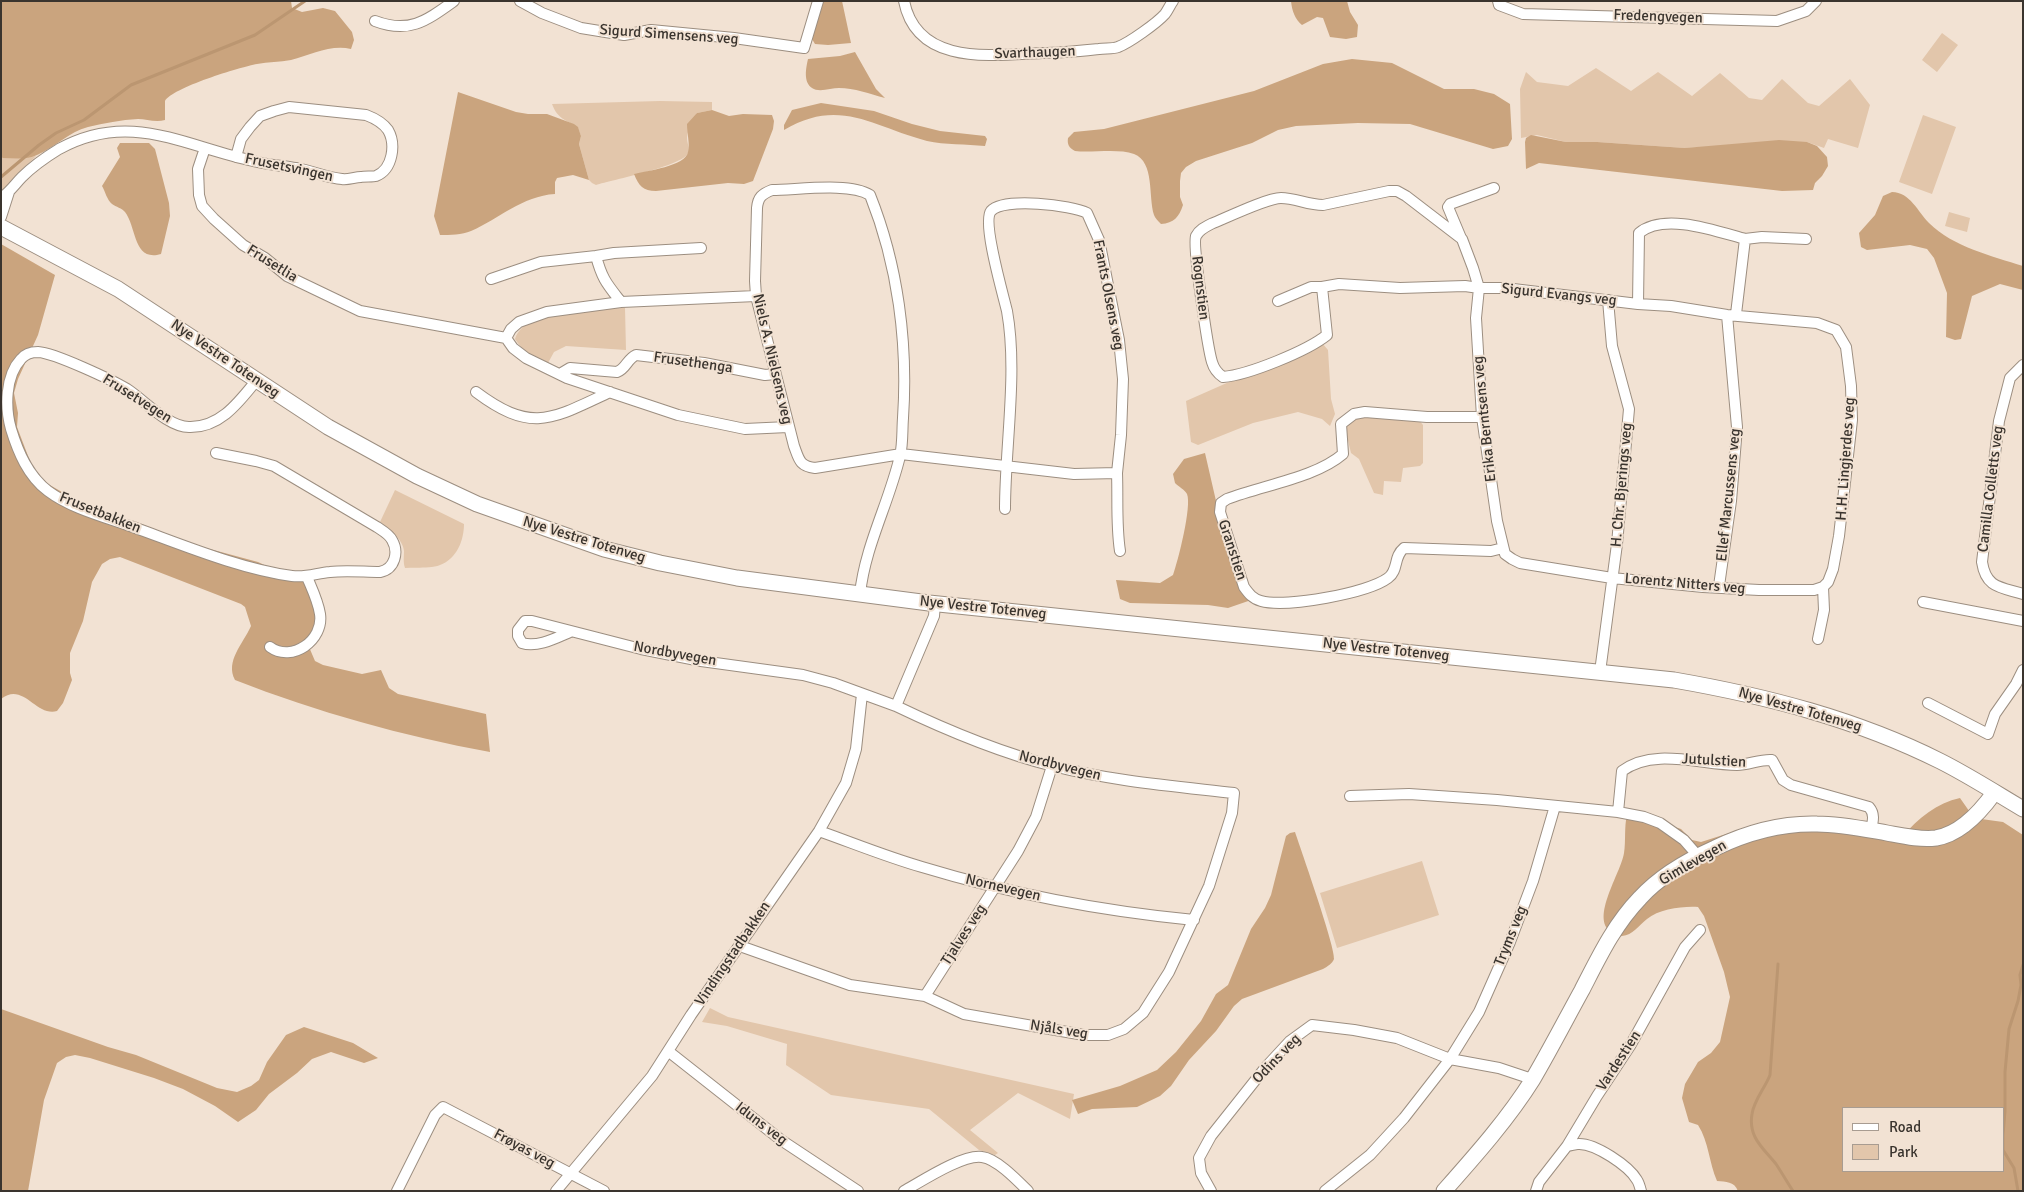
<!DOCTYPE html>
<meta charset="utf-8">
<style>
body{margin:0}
#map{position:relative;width:2024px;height:1192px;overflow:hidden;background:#f2e2d3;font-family:Signika,sans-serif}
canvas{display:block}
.frame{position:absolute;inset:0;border:2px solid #3a342e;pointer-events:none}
.legend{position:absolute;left:1842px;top:1107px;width:162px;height:65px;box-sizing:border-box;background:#f2e2d3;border:1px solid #a89c91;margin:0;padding:6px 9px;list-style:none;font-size:15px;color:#3a342e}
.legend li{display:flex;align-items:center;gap:10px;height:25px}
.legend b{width:25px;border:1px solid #a89c91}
</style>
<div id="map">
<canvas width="2024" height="1192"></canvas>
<div class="frame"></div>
<ul class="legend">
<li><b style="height:6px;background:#fff"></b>Road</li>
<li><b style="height:14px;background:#e2c6ab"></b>Park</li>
</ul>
</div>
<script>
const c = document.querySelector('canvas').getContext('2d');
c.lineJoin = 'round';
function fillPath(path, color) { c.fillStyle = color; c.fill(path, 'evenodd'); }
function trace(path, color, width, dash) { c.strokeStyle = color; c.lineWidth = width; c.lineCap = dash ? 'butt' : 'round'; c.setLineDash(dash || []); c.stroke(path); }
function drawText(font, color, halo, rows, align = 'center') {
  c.font = font + ' Signika,sans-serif'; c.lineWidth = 4; c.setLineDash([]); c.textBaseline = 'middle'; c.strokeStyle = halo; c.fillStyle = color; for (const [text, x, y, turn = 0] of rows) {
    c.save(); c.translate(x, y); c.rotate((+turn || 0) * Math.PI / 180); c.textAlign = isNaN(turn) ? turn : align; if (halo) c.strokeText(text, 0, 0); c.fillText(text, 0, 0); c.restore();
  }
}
const green = new Path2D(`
 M 1942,33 L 1958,45 L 1937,72 L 1922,60 Z
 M 1596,68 L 1631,91 L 1658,72 L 1692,96 L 1720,73 L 1749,98 L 1762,100 L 1782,79 L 1808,103 L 1819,106 L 1850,79 L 1870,105 L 1858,148 L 1828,139 L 1824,148 L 1807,142 L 1685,148 L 1597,142 L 1566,142 L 1537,135 L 1521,138 L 1520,89 L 1526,72 L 1537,82 L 1568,86 Z
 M 660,101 L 712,102 L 712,110 L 697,113 C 694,120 687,130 687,138 C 687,143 690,148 688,153 C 683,166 612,180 596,185 L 592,183 L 589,180 L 579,144 L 581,136 L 578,128 C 566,119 558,120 552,104 Z
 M 1923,115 L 1956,127 L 1932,194 L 1899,182 Z
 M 36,156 L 1,192 L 1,157 L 20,158 Z
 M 1949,212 L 1970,218 L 1967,232 L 1945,226 Z
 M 625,308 L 626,350 L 566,346 L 554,352 L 548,363 C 534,357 523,352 515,339 C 526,306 596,309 625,308 Z
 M 1322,343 L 1328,350 L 1331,399 L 1335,414 L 1330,426 L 1322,419 L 1298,412 L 1253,423 L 1198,445 L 1191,442 L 1186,401 L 1229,382 L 1304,354 Z
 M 1359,416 L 1418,419 L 1423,425 L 1423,463 L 1420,466 L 1403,468 L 1401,482 L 1384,481 L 1383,495 L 1374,493 L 1359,459 L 1351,453 L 1345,428 L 1348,421 Z
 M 395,490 L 464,524 C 464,540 457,559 440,565 C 430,569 416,567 405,568 C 403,562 404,557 404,551 C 403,539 389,529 380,522 Z
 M 1422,861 L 1439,915 L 1337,948 L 1320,893 Z
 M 710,1008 L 728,1017 L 1074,1094 L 1070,1119 L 1018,1093 L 970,1130 L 998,1153 L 995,1155 L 979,1150 L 929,1109 L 831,1095 L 786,1065 L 787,1044 L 727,1026 L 702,1022 Z`);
const forest = new Path2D(`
 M 1,1 L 291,1 L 292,8 L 302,12 L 323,8 L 335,11 L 352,32 L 354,40 L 351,49 C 331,44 311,55 291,60 C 280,62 268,62 257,64 C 240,67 172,88 165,101 L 165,120 C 156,123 146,119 138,119 C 121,120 104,123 88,127 C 69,132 55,147 37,155 C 27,160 14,158 3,158 L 1,157 Z
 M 823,1 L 842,1 L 851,43 L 828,45 L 815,44 L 812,39 Z
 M 1291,1 L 1347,1 L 1350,12 L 1358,25 L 1357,37 L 1346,39 L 1330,37 L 1323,18 L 1317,17 L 1302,25 C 1295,19 1292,11 1291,1 Z
 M 855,52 L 876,89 L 885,98 C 870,94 854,88 839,88 C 831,88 819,93 812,88 C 803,82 806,68 808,59 L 840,56 Z
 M 1352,59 L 1392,63 L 1444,89 L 1474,89 L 1494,94 L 1510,104 L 1512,139 L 1508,146 L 1493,149 L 1410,124 L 1358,123 L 1296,126 L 1278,130 L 1252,143 L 1196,161 L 1186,167 L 1181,173 L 1180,181 L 1180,197 L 1183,205 C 1179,217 1174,223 1161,224 C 1158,221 1155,218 1154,215 C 1148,197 1155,162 1134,154 C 1118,148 1092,153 1075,151 C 1069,148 1067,144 1068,138 L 1074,132 L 1104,129 L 1254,91 L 1323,64 Z
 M 458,92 L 516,112 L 528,114 L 547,114 L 574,124 L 578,127 L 581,136 L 579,144 L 589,180 L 573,175 L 557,178 L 555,182 L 555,194 C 522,196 499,219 471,231 C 462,235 450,235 440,235 L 434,216 Z
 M 821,103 L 874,111 L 912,124 L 940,131 L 985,136 L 987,139 L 985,146 C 966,144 945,145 927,141 C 873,127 840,97 784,130 L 784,125 L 792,110 Z
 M 712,110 L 729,116 L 743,114 L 772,115 L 774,121 L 773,129 L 753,181 L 744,184 L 728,183 L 656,191 C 643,191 639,186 634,174 C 646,171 686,166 688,152 C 690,144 687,133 687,124 L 697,113 Z
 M 1531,135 L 1566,142 L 1597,142 L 1685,148 L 1779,140 L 1807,142 L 1817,146 L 1827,157 L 1828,166 L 1822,176 L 1815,183 L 1813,190 L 1782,191 L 1539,163 L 1526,169 L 1525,142 L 1526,138 Z
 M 120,143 L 149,143 L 155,149 L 169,203 L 170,216 L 161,254 C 133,262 137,228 125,212 C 122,208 116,207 112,204 C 107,200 105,191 102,186 L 120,157 L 117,148 Z
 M 1892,192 C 1910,192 1918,212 1929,223 C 1953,247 1992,256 2023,266 L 2023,290 L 2000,284 L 1972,296 L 1961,339 L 1955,340 L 1946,337 L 1947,293 L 1934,258 L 1927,249 L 1910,245 L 1867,250 L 1861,247 L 1859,233 L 1875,215 L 1883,196 Z
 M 1,244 L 55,275 L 38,335 L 18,379 L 14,393 L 18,413 L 17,427 L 33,469 L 48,484 L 69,496 L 115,517 L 134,521 L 195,545 L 258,562 L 277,571 L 306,573 L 322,602 L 309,647 L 315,661 L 323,665 L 362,674 L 381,670 L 389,688 L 398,694 L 486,714 L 490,752 C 403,736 317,712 235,680 C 225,661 243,644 251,626 L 245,607 L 241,604 L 120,557 L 110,559 L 102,564 L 92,582 L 83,621 L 70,653 L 70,673 L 72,680 L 63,703 L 57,711 C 36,717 23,681 1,699 Z
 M 1205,453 L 1219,514 L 1240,571 L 1257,598 L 1228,608 L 1208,605 L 1130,603 L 1120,599 L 1116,580 L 1160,583 L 1173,575 C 1178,561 1192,506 1187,494 C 1185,490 1178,486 1175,483 L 1173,474 L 1184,459 Z
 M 1960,798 L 1974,818 L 2003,822 L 2023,835 L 2023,1191 L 1738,1191 C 1734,1181 1726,1182 1717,1181 C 1709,1163 1709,1142 1698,1125 L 1689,1122 L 1682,1098 L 1685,1084 L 1698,1062 L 1711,1053 L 1720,1042 L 1730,997 L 1724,972 L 1704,916 L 1698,907 C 1683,906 1659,909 1647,919 C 1638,926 1633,935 1622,936 C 1618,937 1614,935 1611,932 C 1590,918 1621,873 1624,853 C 1626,841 1624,827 1627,815 L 1672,826 L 1681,829 L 1692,840 L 1701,842 L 1745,828 L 1784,818 L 1809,817 L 1903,836 C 1918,818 1937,803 1960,798 ZM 1843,1108 L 2003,1108 L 2003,1171 L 1843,1171 Z
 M 1295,832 C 1301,850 1336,949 1334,959 C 1332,964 1328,966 1323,969 L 1242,999 L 1234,1006 L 1216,1031 L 1189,1060 L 1171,1086 L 1160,1096 L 1137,1107 L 1092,1109 L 1078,1114 L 1072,1100 L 1120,1086 L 1157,1070 L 1176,1052 L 1201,1021 L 1216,994 L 1228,985 L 1251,929 L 1265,908 L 1271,895 L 1286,836 L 1290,833 Z
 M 1,1009 L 108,1047 L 136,1055 L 217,1088 L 237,1092 L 251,1086 L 259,1080 L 267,1062 L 286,1035 L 304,1027 L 353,1043 L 378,1058 L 364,1063 L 331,1052 L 312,1059 L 297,1073 L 269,1094 L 256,1110 L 238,1122 L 215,1106 L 183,1089 L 154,1078 L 90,1058 L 75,1055 L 66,1057 L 57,1063 L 44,1100 L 28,1191 L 1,1191 Z`);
const stream = new Path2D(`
 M 1,177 L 39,145 L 56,133 L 84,120 L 131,85 L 255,35 L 305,1
 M 1778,964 L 1770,1075 C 1765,1088 1754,1100 1752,1114 C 1748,1137 1763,1148 1776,1164 C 1782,1173 1787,1182 1793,1191
 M 2018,1191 L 2014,1168 L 2003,1150 L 2003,1135 L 2005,1111 L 2005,1072 L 2009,1029 L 2018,1001 L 2021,985 L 2020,975 L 2023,965`);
const street = new Path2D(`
 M 520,1 L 542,13 L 581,28 L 624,35 L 651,30 L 734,38 L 804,48 L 818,1
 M 904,1 C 917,67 994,55 1042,53 C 1062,53 1080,51 1099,49 C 1105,48 1113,49 1118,47 C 1129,43 1157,23 1165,14 C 1168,10 1170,5 1173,1
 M 1498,1 L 1499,5 L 1523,14 L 1777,21 L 1806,11 L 1816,1
 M 375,21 C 409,34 426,21 454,1
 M 205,148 L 198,169 L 199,195 L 202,206 L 214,219 L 243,245 L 265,258 L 287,276 L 360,311 L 506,338 L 513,348 L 526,358 L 567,378 L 678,415 L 745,429 L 788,427
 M 1,198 C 10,192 15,184 22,177 C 33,166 46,157 59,149 C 130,110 183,146 253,161 C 269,165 285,166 301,169 C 315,172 329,178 342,179 C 348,180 355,177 361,177 C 365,176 372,177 376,176 C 393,169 396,144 388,130 C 383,123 374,118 366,115 L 289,107 L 274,111 L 260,116 L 250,127 L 241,139 L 236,157
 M 1,217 L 9,192
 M 1461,238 L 1448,207 L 1450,204 L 1494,188
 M 1745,239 L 1762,237 L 1806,239
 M 491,279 L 541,262 L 596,256
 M 1278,301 L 1311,287 L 1322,287
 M 621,302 C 607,284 602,279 596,256 L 614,253 L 701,248
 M 1638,304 L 1639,233 C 1664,212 1716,231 1745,239 L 1736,314
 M 506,338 L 511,329 L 519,322 L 547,312 L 621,302 L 756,296
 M 2023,365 L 2010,378 L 1999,421 L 1982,562 C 1986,588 2000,587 2023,594
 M 560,374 L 570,368 L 617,372 C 626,369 627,359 636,355 L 704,363 L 765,375 L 775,374
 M 476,392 C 532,434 552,419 610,392
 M 1482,417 L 1427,417 L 1365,412 L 1354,414 L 1341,424 L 1343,454 C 1315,478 1263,485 1227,499 L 1221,503 L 1220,512 L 1244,587 C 1249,594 1253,599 1261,601 C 1286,608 1368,593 1388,578 C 1399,570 1393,557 1404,548 L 1491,551 L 1503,548
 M 216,453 L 256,461 L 274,466 L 377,527 C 383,531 389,534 392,540 C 399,552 395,569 380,572 C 364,572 346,570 330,572 C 317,573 306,578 292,576 C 240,569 183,545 133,527 C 105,517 72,509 48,491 C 28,476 18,452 11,429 C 5,408 5,376 21,359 C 25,354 32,352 38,352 C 55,353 112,380 127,389 C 144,400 168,427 189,427 C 220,428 239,402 256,381
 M 1117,473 C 1118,500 1116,525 1120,551
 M 1719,586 L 1731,501 L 1737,427 L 1727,315
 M 860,594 C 865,546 889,503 900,456 C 903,444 902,431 903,418 C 908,343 898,265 870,195 C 850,182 797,190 772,190 C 762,194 758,197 757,208 L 755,281 L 756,296 L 794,446 C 799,459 799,466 815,468 L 901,454 L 1074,474 L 1117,473 L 1121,435 L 1123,379 L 1119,340 L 1099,240 L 1087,213 C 1072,205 1003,197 991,211 C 982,222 1003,294 1007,311 C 1018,372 1005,446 1005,509
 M 1923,602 L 2023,621
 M 570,632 C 556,638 537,648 522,643 L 518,636 L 518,630 L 525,621 L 532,621 L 641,649 L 701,661 L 803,675 L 833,683 L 896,706
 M 1818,639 L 1824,610 L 1823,587 L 1814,590 L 1759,590 L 1703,587 L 1612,578 L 1520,563 L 1512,559 L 1505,554 L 1497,521 L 1482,417 L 1476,318 L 1479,288 L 1473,268 L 1462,239 L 1406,196 L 1397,191 L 1389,191 L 1323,205 C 1308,205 1295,198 1281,198 C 1267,198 1226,218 1211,224 C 1205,227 1199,230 1196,236 C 1192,244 1208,349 1212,362 C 1214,369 1217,373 1223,377 C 1248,375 1307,351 1327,335 L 1322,287 L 1339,284 L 1400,288 L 1465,286 L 1479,288 L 1505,288 L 1638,304 L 1671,306 L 1727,315 L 1817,323 L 1836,330 L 1846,347 L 1851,386 L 1852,420 L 1839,536 L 1833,569 L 1828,582 L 1823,587
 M 270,647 C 292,663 324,640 320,614 C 318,601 312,589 307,577
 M 1600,672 L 1617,544 L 1629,409 L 1612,346 L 1608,300
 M 1928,703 L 1988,734 L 1995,714 L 2016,684 L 2023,670
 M 1350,796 L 1409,794 L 1497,800 L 1618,812 L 1644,817 L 1660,823 L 1684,840 L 1698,856
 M 1618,812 L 1622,771 C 1654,747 1701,765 1737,765 C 1749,765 1760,759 1772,760 L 1783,780 L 1791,785 L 1869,807 C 1875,814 1873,821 1871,830
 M 819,831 C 853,843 887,857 922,867 C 1011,894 1102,911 1194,920
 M 740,946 L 850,985 L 925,996 L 964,1014 L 1084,1035 L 1108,1035 L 1124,1029 L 1143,1013 L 1169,972 L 1209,886 L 1232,813 L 1234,793 C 1173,786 1112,781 1053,766 C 998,752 946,730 896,706 L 934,616 L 935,604
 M 925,996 L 1018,851 L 1036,817 L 1052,766
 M 668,1051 L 781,1140 L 858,1191
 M 1567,1146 C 1570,1146 1575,1144 1578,1144 C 1595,1143 1629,1166 1637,1180 C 1639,1183 1640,1187 1641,1191
 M 397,1191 L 435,1115 L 443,1107 L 604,1191
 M 556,1191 L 652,1076 L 691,1015 L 819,831 L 846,783 L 856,749 L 862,694
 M 904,1191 C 922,1181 963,1154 982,1157 C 997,1159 1017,1180 1028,1191
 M 1211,1191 L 1201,1173 L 1199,1158 L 1211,1136 L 1265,1068 L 1290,1041 L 1312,1025 L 1354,1030 L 1397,1038 L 1450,1059 L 1499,1068 L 1532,1079
 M 1325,1191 L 1370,1155 L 1404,1118 L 1450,1059 L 1479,1012 L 1510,942 L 1533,881 L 1555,806
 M 1536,1191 L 1539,1182 L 1567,1146 L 1597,1096 L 1630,1046 L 1685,947 L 1700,930`);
const secondary = new Path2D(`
 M 1,227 L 118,289 L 328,427 L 417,476 L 477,504 L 604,549 L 660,563 L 737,578 L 929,603 L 1674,680 C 1766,696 1856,719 1940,761 C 1968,775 1996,793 2023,809
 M 1444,1191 C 1475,1156 1508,1119 1533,1079 C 1550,1050 1566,1019 1582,990 C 1599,957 1614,925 1640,898 C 1660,876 1688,860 1715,848 C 1746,833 1781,823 1817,824 C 1840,824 1864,829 1887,833 C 1903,836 1920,840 1936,838 C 1960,834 1981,811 1994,793`);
const streetNames = [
 ["Fredengvegen",1658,17,2],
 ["Sigurd Simensens veg",669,35,4],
 ["Svarthaugen",1035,53,-2],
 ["Frusetsvingen",289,168,12],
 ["Frusetlia",272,264,32],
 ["Rognstien",1200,288,83],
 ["Frants Olsens veg",1108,295,79],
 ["Sigurd Evangs veg",1559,295,6],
 ["Nye Vestre Totenveg",225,359,34],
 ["Niels A. Nielsens veg",772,359,77],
 ["Frusethenga",693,363,8],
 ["Frusetvegen",137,399,32],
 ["Erika Berntsens veg",1485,419,-96],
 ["H.H. Lingjerdes veg",1846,459,-86],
 ["H. Chr. Bjerings veg",1622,485,-85],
 ["Camilla Colletts veg",1991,489,-83],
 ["Ellef Marcussens veg",1729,495,-84],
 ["Frusetbakken",100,513,22],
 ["Nye Vestre Totenveg",584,540,17],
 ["Granstien",1232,550,72],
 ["Lorentz Nitters veg",1685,584,5],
 ["Nye Vestre Totenveg",983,608,6],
 ["Nye Vestre Totenveg",1386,650,6],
 ["Nordbyvegen",675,654,10],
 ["Nye Vestre Totenveg",1800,710,16],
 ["Jutulstien",1714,761,3],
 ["Nordbyvegen",1060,766,14],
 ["Gimlevegen",1693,863,-30],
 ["Nornevegen",1003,888,13],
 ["Tjalves veg",964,935,-57],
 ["Tryms veg",1511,936,-68],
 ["Vindingstadbakken",733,954,-56],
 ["Njåls veg",1059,1030,9],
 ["Odins veg",1277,1059,-46],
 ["Vardestien",1619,1061,-57],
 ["Iduns veg",761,1124,37],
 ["Frøyas veg",524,1149,28]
];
fillPath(green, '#e2c6ab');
fillPath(forest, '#caa47e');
trace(stream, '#bb9671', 3);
trace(street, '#9c8e80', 12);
trace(secondary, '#9c8e80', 17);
trace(street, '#fff', 10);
trace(secondary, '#fff', 15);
drawText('15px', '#3a342e', '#f2e2d3', streetNames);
</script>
